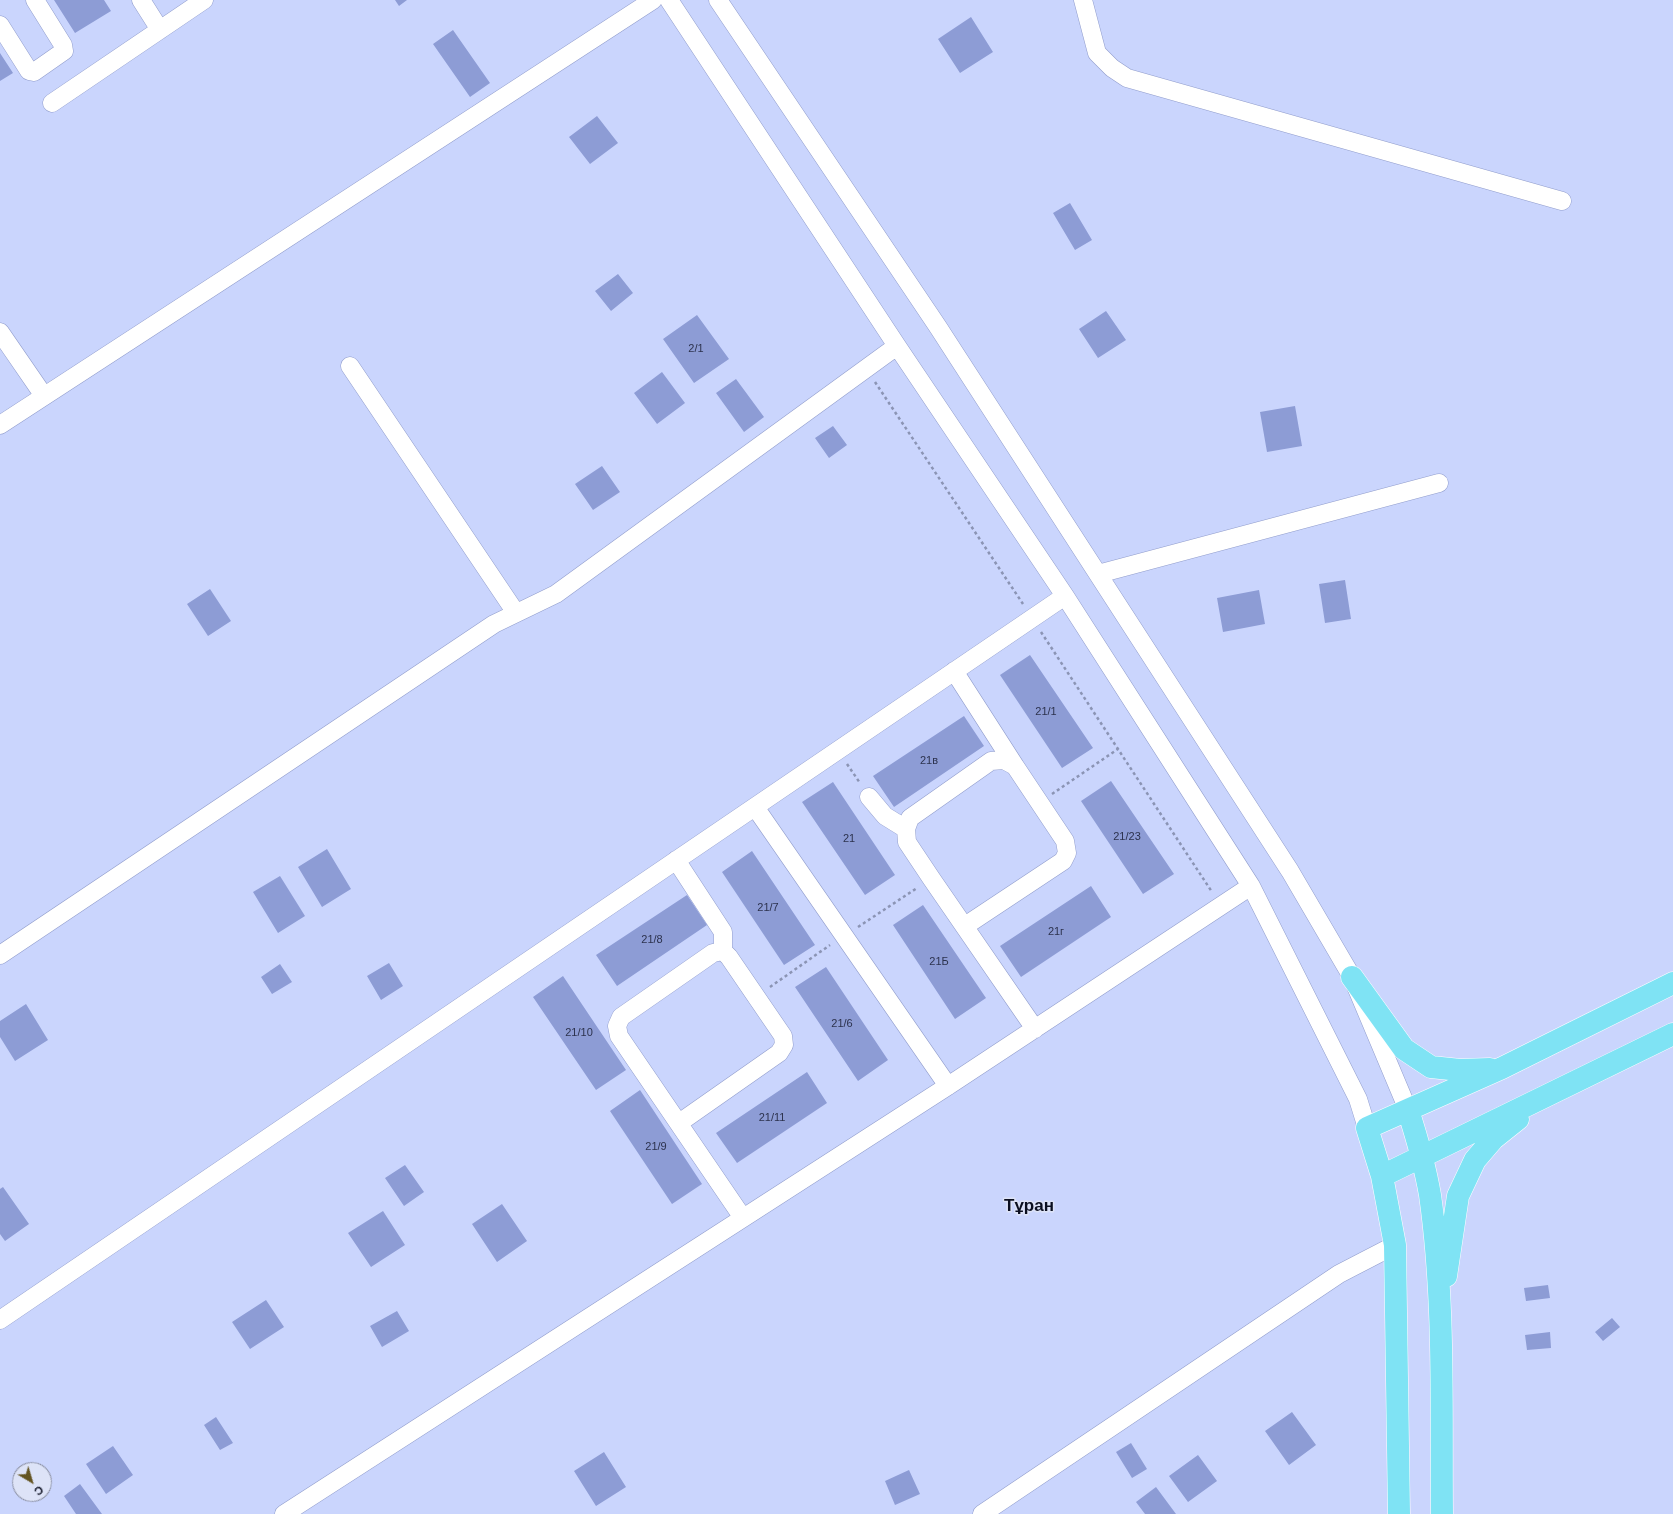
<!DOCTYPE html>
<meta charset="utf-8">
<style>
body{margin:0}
#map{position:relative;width:1673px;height:1514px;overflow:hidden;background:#cad5fd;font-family:Helvetica,sans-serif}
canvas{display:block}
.north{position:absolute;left:12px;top:1462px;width:40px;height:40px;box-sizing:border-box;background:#dde3f7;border:1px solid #898ea1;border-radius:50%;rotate:142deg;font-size:11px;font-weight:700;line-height:16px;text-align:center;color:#0b0f20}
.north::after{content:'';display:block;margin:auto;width:14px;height:18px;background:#635421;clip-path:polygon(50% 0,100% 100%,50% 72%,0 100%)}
</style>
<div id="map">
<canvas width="1673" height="1514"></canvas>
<div class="north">С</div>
</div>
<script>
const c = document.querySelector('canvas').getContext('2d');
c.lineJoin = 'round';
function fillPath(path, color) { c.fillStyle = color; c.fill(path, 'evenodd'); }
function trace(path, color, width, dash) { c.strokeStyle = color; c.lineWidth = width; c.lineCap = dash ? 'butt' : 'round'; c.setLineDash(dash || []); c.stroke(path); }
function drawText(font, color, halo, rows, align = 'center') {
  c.font = font + ' Helvetica,sans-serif'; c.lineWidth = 3; c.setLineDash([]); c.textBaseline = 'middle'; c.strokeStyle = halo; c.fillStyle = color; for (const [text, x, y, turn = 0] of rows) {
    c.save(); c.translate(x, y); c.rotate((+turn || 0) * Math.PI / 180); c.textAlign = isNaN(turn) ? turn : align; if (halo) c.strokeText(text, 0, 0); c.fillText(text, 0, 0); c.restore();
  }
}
const building = new Path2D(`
 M 54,0 L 104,0 L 111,11 L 75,33 Z
 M 395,0 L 407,0 L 399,6 Z
 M 971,17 L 993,52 L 960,73 L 938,39 Z
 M 453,30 L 490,83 L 470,97 L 433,44 Z
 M 0,53 L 13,73 L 0,81 Z
 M 597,116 L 618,143 L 590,164 L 569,137 Z
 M 1070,203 L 1092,240 L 1075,250 L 1053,213 Z
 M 618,274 L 633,293 L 611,311 L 595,291 Z
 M 1106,311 L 1126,340 L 1098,358 L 1079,329 Z
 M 697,315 L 729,359 L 694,383 L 663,339 Z
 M 662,372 L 685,403 L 657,424 L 634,393 Z
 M 736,379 L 764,417 L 744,432 L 716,393 Z
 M 1295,406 L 1302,446 L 1267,452 L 1260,412 Z
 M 833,426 L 847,445 L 829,458 L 815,438 Z
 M 602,466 L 620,492 L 593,510 L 575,484 Z
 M 1345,580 L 1351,619 L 1325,623 L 1319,584 Z
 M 210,589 L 231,621 L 208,636 L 187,604 Z
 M 1259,590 L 1265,624 L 1223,632 L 1217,598 Z
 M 1030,655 L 1093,748 L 1062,768 L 1000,675 Z
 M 964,716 L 984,746 L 894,807 L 873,776 Z
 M 1111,781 L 1174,874 L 1143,894 L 1081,801 Z
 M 833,782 L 895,875 L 865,895 L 802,802 Z
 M 327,849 L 351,889 L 322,907 L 298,867 Z
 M 752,851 L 815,945 L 784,965 L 722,872 Z
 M 280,876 L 305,916 L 278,933 L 253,892 Z
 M 1091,886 L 1111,917 L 1021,977 L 1000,946 Z
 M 687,895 L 707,925 L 617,986 L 596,955 Z
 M 923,905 L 986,998 L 955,1019 L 893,925 Z
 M 389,963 L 403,986 L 381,1000 L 367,976 Z
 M 280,964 L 292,982 L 272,994 L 261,977 Z
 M 826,967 L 888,1060 L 858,1081 L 795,987 Z
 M 563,976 L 626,1070 L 596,1090 L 533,997 Z
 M 26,1004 L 48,1040 L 15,1061 L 0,1037 L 0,1021 Z
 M 807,1072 L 827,1103 L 737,1163 L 716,1133 Z
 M 640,1090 L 702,1184 L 672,1204 L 610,1111 Z
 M 405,1165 L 424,1192 L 404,1206 L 385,1178 Z
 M 3,1187 L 29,1224 L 5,1241 L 0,1234 L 0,1189 Z
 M 502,1204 L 527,1241 L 497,1262 L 472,1224 Z
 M 383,1211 L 405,1245 L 371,1267 L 348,1233 Z
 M 1548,1285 L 1550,1298 L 1526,1301 L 1524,1288 Z
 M 266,1300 L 284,1327 L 250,1349 L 232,1322 Z
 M 397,1311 L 409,1331 L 382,1347 L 370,1326 Z
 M 1612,1318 L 1620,1327 L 1603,1341 L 1595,1332 Z
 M 1550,1332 L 1551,1348 L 1527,1350 L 1525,1335 Z
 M 1292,1412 L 1316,1445 L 1289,1465 L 1265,1431 Z
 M 216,1417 L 233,1443 L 220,1450 L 204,1425 Z
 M 1131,1443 L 1147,1469 L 1132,1478 L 1116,1452 Z
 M 113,1446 L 133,1475 L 106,1494 L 86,1464 Z
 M 604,1452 L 626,1487 L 596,1506 L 574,1471 Z
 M 1198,1455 L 1217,1481 L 1188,1502 L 1169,1476 Z
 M 909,1470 L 920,1494 L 895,1505 L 885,1481 Z
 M 80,1484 L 102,1514 L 76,1514 L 64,1496 Z
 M 1156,1487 L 1176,1514 L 1145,1514 L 1136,1502 Z`);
const path = new Path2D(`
 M 875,382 L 1023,604
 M 1041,632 L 1212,892
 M 847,764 L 860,783
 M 1052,794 L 1118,749
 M 858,927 L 917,888
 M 770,987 L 830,945`);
const minor = new Path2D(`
 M 141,0 L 160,30
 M 669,0 L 897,346 L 1065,596 L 1251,886 L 1358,1099 L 1367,1128
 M 718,0 L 938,327 L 1290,871 L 1352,977 L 1408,1110
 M 1083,0 L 1097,53 L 1112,68 L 1127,78 L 1562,201
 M 0,25 L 29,71 L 34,72 L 64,51 L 63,45 L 35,0
 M 52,103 L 204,0
 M 0,332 L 44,396
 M 350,366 L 516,613
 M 0,425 L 653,0
 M 1098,574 L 1439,483
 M 954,671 L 1015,766
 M 869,797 L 885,816 L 906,829
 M 755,807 L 948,1086
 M 676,860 L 723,932 L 723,951
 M 965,926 L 1063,861 L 1067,853 L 1065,841 L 1015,766 L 1004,760 L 991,761 L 910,818 L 906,829 L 907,842 L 931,878 L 1035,1029
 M 0,955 L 494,624 L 556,594 L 897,346
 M 679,1123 L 779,1053 L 784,1045 L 783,1036 L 729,957 L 723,951 L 713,953 L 621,1017 L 617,1026 L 619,1036 L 743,1218
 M 0,1320 L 1065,596
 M 284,1514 L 948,1086 L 1251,886
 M 982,1514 L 1339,1274 L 1395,1245`);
const major = new Path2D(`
 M 1352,977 L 1404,1049 L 1431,1067 L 1460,1070 L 1490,1069
 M 1408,1110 C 1417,1138 1425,1166 1430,1195 C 1445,1301 1441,1408 1442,1514
 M 1382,1176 L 1673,1034
 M 1446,1276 L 1458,1196 L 1475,1160 L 1493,1139 L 1518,1119
 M 1399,1514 L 1395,1245 L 1382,1176 L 1367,1128 L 1502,1068 L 1673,983`);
const numberNames = [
 ["2/1",696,349],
 ["21/1",1046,712],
 ["21в",929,761],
 ["21/23",1127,837],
 ["21",849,839],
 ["21/7",768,908],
 ["21г",1056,932],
 ["21/8",652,940],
 ["21Б",939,962],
 ["21/6",842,1024],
 ["21/10",579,1033],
 ["21/11",772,1118],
 ["21/9",656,1147]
];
const districtNames = [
 ["Тұран",1029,1206]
];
fillPath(building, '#8d9cd5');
trace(minor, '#919dcc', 19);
trace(major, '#fff', 23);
trace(path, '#8b94b4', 2.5, [3, 3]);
trace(minor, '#fff', 18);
trace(major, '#7fe3f4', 22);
drawText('11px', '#2c324d', null, numberNames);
drawText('bold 17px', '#0b0f20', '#dde3f7', districtNames);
</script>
